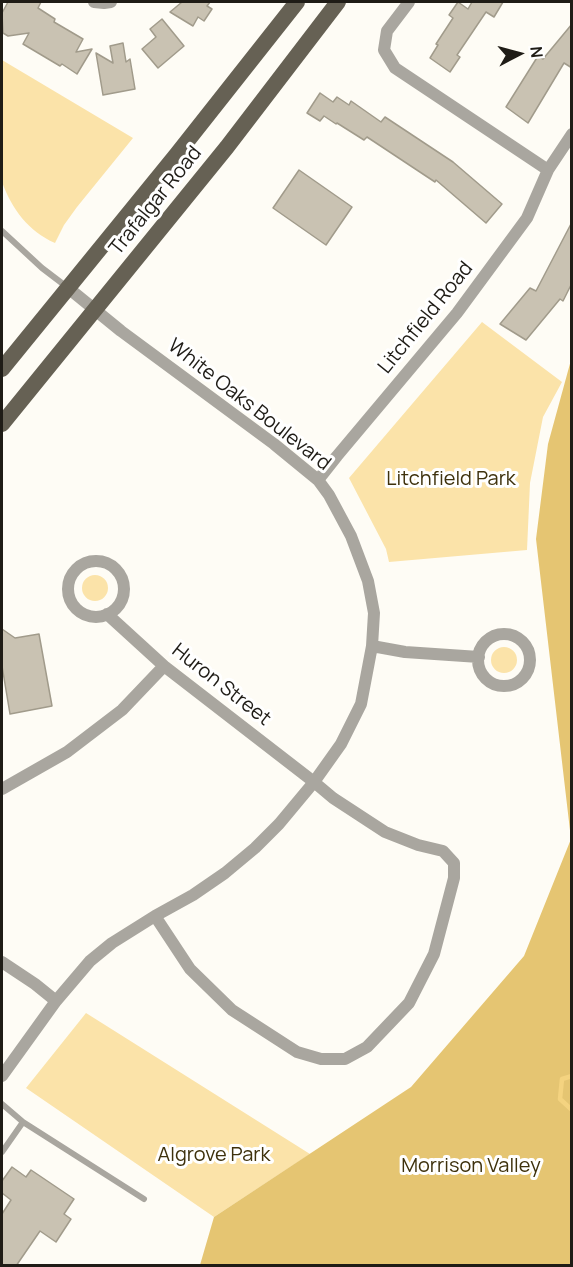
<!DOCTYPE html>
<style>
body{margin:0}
#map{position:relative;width:573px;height:1267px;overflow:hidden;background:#fefcf5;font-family:Manrope,sans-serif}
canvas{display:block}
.frame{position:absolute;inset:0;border:3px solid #1f1c16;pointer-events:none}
.north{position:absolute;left:489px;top:24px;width:60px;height:60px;-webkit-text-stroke:4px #fff;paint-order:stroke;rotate:84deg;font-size:16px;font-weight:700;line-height:24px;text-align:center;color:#1f1c16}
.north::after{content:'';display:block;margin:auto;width:21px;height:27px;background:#1f1c16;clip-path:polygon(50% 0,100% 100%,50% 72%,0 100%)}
</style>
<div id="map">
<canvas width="573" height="1267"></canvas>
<div class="frame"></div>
<div class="north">N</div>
</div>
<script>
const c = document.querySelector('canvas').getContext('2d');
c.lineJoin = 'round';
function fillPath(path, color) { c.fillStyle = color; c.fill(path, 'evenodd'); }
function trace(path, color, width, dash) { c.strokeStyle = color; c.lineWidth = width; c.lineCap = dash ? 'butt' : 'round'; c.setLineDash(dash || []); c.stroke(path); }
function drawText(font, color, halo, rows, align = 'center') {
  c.font = font + ' Manrope,sans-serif'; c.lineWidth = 6; c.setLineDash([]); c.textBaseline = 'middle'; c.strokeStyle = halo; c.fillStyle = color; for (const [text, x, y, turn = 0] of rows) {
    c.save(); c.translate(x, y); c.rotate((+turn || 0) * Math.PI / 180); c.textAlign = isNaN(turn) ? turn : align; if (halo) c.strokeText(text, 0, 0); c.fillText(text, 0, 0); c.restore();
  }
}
const green = new Path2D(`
 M 2,60 L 133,138 L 77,207 L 64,225 L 55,243 C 28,231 12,209 2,182 Z
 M 482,322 L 562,382 L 543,417 L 530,483 L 527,550 L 389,562 L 386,549 L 349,478 Z
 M82 588a13 13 0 1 1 26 0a13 13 0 1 1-26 0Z
 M491 660a13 13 0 1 1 26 0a13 13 0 1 1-26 0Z
 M 86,1013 L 310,1154 L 214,1217 L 26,1088 Z`);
const forest = new Path2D(`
 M 571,360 L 571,1265 L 200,1265 L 214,1217 L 411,1087 L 524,956 L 571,839 L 536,539 L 548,444 Z`);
const stream = new Path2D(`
 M 572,1076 L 562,1079 L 560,1099 L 572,1110`);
const building = new Path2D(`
 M 8,2 L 41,2 L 38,8 L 55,19 L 54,22 L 83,39 L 76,52 L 92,49 L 77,74 L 62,64 L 60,66 L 23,44 L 29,33 L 8,36 L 3,33 L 2,13 Z
 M 182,2 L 210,2 L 207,6 L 212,9 L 204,21 L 198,17 L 193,26 L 170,12 Z
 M 458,2 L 468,9 L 472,2 L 470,2 L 503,2 L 494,17 L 486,12 L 457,55 L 460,57 L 450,72 L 430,58 L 438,45 L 436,44 L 453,18 L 449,15 Z
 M 162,19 L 184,46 L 158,68 L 142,49 L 156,37 L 150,29 Z
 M 572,24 L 572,68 L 564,63 L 528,123 L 506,107 L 538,56 L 543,59 Z
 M 123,43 L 126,62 L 130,59 L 135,89 L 103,95 L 96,53 L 113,63 L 110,46 Z
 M 320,93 L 333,102 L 337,97 L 349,105 L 351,101 L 381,122 L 385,117 L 453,162 L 502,204 L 486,223 L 436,180 L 435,182 L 367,137 L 364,140 L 337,123 L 336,124 L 324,116 L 320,121 L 307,113 Z
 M 299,170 L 352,207 L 326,245 L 273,208 Z
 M 572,222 L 572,283 L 563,301 L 560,299 L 526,340 L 500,324 L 530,288 L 536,291 Z
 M 2,629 L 15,638 L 39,634 L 52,706 L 10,714 L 2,666 Z
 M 12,1167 L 26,1177 L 31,1170 L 74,1199 L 64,1214 L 71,1219 L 56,1242 L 40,1231 L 16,1266 L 2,1266 L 2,1214 L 11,1200 L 2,1193 L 2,1181 Z`);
const service = new Path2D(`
 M 2,231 L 42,268 L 67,287
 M 2,1104 L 23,1122 L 2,1152
 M 23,1122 L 144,1199`);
const minor = new Path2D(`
 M 94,2 L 104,3 L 111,2
 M 409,2 L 387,31 L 384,50 L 395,68 L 548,170
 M 318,480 L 337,456 L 457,313 L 527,218 L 548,170 L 572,134
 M68 589a28 28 0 1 1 56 0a28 28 0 1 1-56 0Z
 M 107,614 L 164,666 L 314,782 L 333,798 L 385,832 L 418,845 L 443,851 L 454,863 L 454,878 L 434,954 L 409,1003 L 367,1047 L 345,1059 L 321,1059 L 297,1052 L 232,1010 L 190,969 L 155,916
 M478 660a26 26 0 1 1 52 0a26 26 0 1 1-52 0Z
 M 372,646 L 405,652 L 479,657
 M 2,789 L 67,752 L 122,710 L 164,666
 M 2,962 L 35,984 L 56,1001
 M 2,1076 L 56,1001 L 90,961 L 112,943 L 155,916 L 193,895 L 225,873 L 255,848 L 279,824 L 314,782 L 341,744 L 361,704 L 372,646 L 374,613 L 368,581 L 351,536 L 329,495 L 318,480 L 274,444 L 121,331 L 67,287`);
const primary = new Path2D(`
 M 2,369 L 177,154 L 297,2
 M 2,424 L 227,147 L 338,2`);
const streetNames = [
 ["Trafalgar Road",156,201,-51],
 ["Litchfield Road",426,318,-51],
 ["White Oaks Boulevard",249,405,38],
 ["Huron Street",221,685,38]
];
const parkNames = [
 ["Litchfield Park",451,479],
 ["Algrove Park",214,1155],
 ["Morrison Valley",471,1166]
];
fillPath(green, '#fbe3a9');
fillPath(forest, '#e5c572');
trace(stream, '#f4d380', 4.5);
fillPath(building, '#c9c2b2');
trace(building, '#a19b8b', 1.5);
trace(service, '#a9a69f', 6);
trace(minor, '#a9a69f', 12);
trace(primary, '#666154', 16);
drawText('20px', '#1f1c16', '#fff', streetNames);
drawText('20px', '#3e310c', '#fff', parkNames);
</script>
